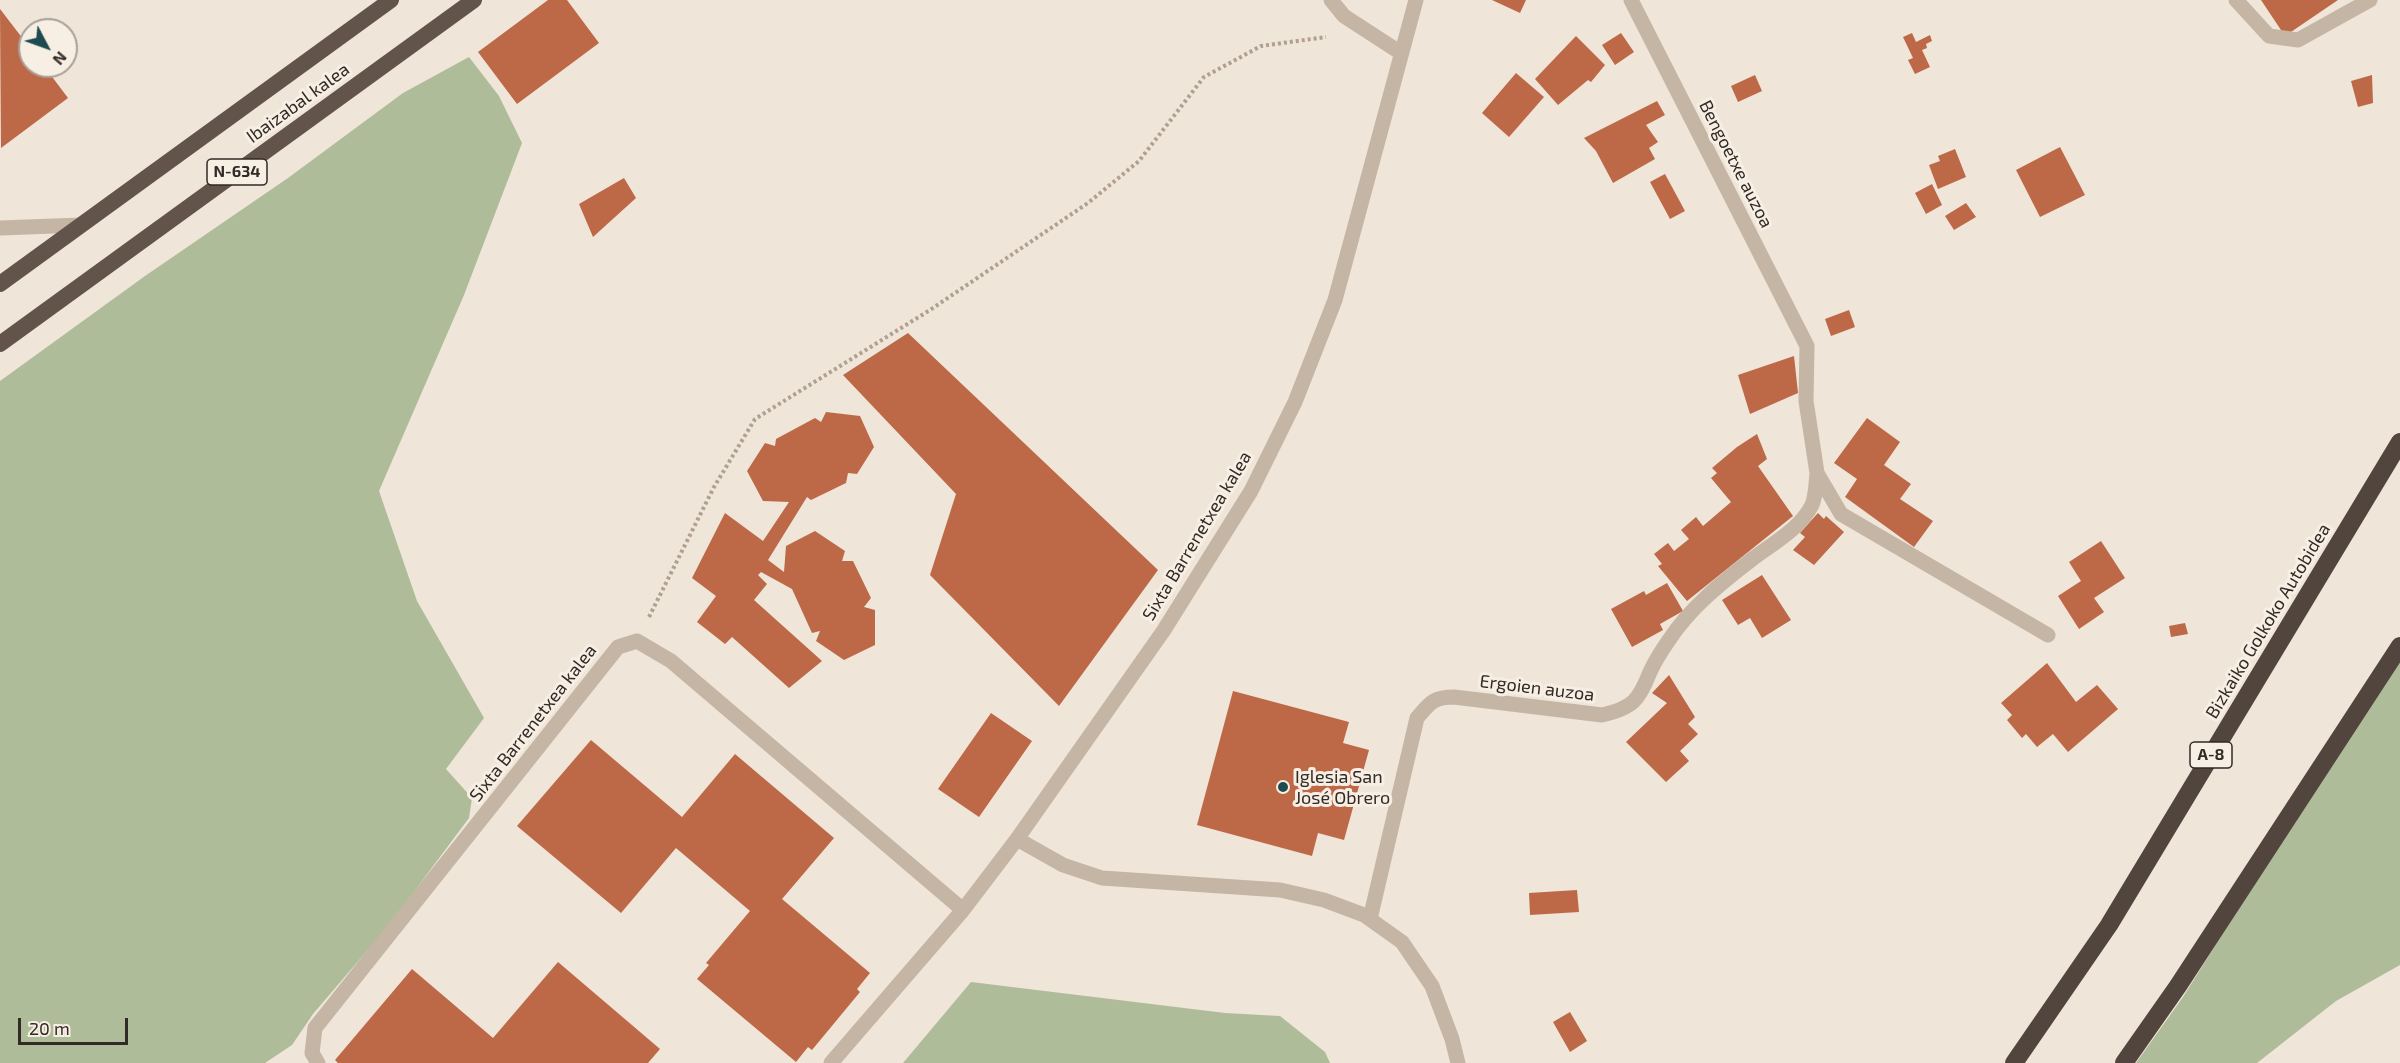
<!DOCTYPE html>
<meta charset="utf-8">
<style>
body{margin:0}
#map{position:relative;width:2400px;height:1063px;overflow:hidden;background:#efe5d8;font-family:"Exo 2",sans-serif}
canvas{display:block}
.north{position:absolute;left:18px;top:18px;width:60px;height:60px;box-sizing:border-box;background:#f7efe3;border:2px solid #a8a097;border-radius:50%;rotate:131deg;font-size:16px;font-weight:700;line-height:24px;text-align:center;color:#322a26}
.north::after{content:'';display:block;margin:auto;width:21px;height:27px;background:#1e4b50;clip-path:polygon(50% 0,100% 100%,50% 72%,0 100%)}
.scale{position:absolute;left:18px;top:1018px;width:110px;height:27px;box-sizing:border-box;border:3px solid #322a26;border-top:0;padding-left:8px;font-size:18px;line-height:21px;white-space:nowrap;color:#322a26;-webkit-text-stroke:4px #f7efe3;paint-order:stroke}
</style>
<div id="map">
<canvas width="2400" height="1063"></canvas>
<div class="north">N</div>
<div class="scale">20 m</div>
</div>
<script>
const c = document.querySelector('canvas').getContext('2d');
c.lineJoin = 'round';
function fillPath(path, color) { c.fillStyle = color; c.fill(path, 'evenodd'); }
function trace(path, color, width, dash) { c.strokeStyle = color; c.lineWidth = width; c.lineCap = dash ? 'butt' : 'round'; c.setLineDash(dash || []); c.stroke(path); }
function drawText(font, color, halo, rows, align = 'center') {
  c.font = font + ' "Exo 2",sans-serif'; c.lineWidth = 6; c.setLineDash([]); c.textBaseline = 'middle'; c.strokeStyle = halo; c.fillStyle = color; for (const [text, x, y, turn = 0] of rows) {
    c.save(); c.translate(x, y); c.rotate((+turn || 0) * Math.PI / 180); c.textAlign = isNaN(turn) ? turn : align; if (halo) c.strokeText(text, 0, 0); c.fillText(text, 0, 0); c.restore();
  }
}
const green = new Path2D(`
 M 469,57 L 499,96 L 522,143 L 464,295 L 379,491 L 417,601 L 484,718 L 446,769 L 472,798 L 469,818 L 390,924 L 313,1014 L 292,1045 L 265,1063 L 0,1063 L 0,381 L 145,276 L 288,178 L 403,93 Z
 M 2400,651 L 2400,965 L 2336,1001 L 2257,1063 L 2136,1063 L 2183,997 Z
 M 971,982 L 1225,1013 L 1280,1016 L 1325,1052 L 1330,1063 L 903,1063 Z`);
const building = new Path2D(`
 M 548,0 L 567,0 L 599,43 L 517,104 L 478,52 Z
 M 1492,0 L 1526,0 L 1520,13 Z
 M 2261,0 L 2338,0 L 2285,36 Z
 M 0,9 L 30,48 L 30,66 L 44,66 L 68,98 L 1,148 Z
 M 1621,33 L 1634,52 L 1615,65 L 1602,45 Z
 M 1912,33 L 1916,42 L 1930,35 L 1932,41 L 1926,44 L 1927,48 L 1922,50 L 1930,67 L 1915,74 L 1908,60 L 1913,58 L 1903,37 Z
 M 1576,36 L 1605,65 L 1591,82 L 1588,80 L 1558,105 L 1535,79 Z
 M 1516,73 L 1544,97 L 1509,137 L 1482,113 Z
 M 1755,75 L 1762,91 L 1738,102 L 1731,86 Z
 M 2372,75 L 2373,103 L 2358,107 L 2351,81 Z
 M 1657,101 L 1665,115 L 1646,125 L 1658,142 L 1649,148 L 1655,159 L 1613,183 L 1596,151 L 1584,138 Z
 M 2060,147 L 2085,195 L 2040,217 L 2016,170 Z
 M 1955,149 L 1966,177 L 1938,189 L 1929,165 L 1940,161 L 1938,156 Z
 M 1665,174 L 1685,211 L 1670,219 L 1650,182 Z
 M 624,178 L 636,198 L 593,237 L 579,204 Z
 M 1932,184 L 1942,205 L 1926,214 L 1915,193 Z
 M 1966,203 L 1976,217 L 1954,230 L 1945,216 Z
 M 1849,310 L 1855,327 L 1831,336 L 1825,319 Z
 M 908,333 L 1158,570 L 1059,706 L 930,575 L 956,494 L 843,375 Z
 M 1794,356 L 1798,393 L 1750,414 L 1738,375 Z
 M 826,412 L 860,416 L 874,447 L 857,474 L 848,473 L 846,483 L 811,500 L 807,497 L 768,560 L 784,572 L 786,546 L 815,531 L 845,551 L 842,561 L 853,561 L 871,598 L 864,607 L 875,610 L 875,645 L 844,660 L 816,641 L 820,631 L 812,633 L 792,589 L 761,572 L 758,575 L 767,584 L 754,600 L 822,661 L 789,688 L 732,637 L 725,644 L 697,622 L 716,596 L 692,578 L 725,513 L 763,541 L 789,502 L 763,501 L 747,471 L 765,443 L 775,446 L 776,439 L 815,418 L 821,422 Z
 M 1867,418 L 1900,442 L 1884,465 L 1911,484 L 1900,499 L 1933,521 L 1914,547 L 1845,497 L 1857,479 L 1834,463 Z
 M 1757,434 L 1767,459 L 1758,466 L 1793,516 L 1687,601 L 1658,566 L 1662,564 L 1654,554 L 1668,543 L 1674,551 L 1689,539 L 1681,530 L 1696,517 L 1703,526 L 1731,502 L 1711,478 L 1717,473 L 1712,468 L 1737,447 Z
 M 1818,513 L 1824,519 L 1826,516 L 1844,532 L 1814,565 L 1793,550 L 1805,537 L 1800,533 Z
 M 2101,541 L 2125,578 L 2094,598 L 2104,612 L 2079,629 L 2058,596 L 2081,581 L 2069,562 Z
 M 1762,575 L 1791,620 L 1762,638 L 1750,618 L 1738,625 L 1722,600 Z
 M 1667,583 L 1683,611 L 1660,624 L 1663,630 L 1632,647 L 1611,609 L 1644,591 L 1646,595 Z
 M 2185,623 L 2188,634 L 2171,637 L 2169,626 Z
 M 2047,663 L 2076,702 L 2097,685 L 2118,709 L 2068,752 L 2053,734 L 2037,747 L 2026,734 L 2022,738 L 2007,720 L 2012,715 L 2001,703 Z
 M 1669,675 L 1695,717 L 1688,724 L 1698,734 L 1680,751 L 1689,761 L 1666,782 L 1626,742 L 1667,703 L 1652,693 Z
 M 1233,691 L 1349,722 L 1343,743 L 1369,750 L 1344,840 L 1318,833 L 1312,856 L 1197,825 Z
 M 991,713 L 1032,741 L 979,817 L 938,789 Z
 M 591,740 L 682,817 L 735,754 L 834,838 L 782,899 L 870,973 L 857,989 L 860,992 L 812,1050 L 808,1047 L 796,1062 L 697,979 L 709,965 L 706,963 L 750,911 L 676,848 L 621,913 L 517,826 Z
 M 1577,890 L 1579,912 L 1530,915 L 1529,893 Z
 M 558,962 L 660,1049 L 648,1063 L 338,1063 L 335,1060 L 412,969 L 493,1038 Z
 M 1570,1012 L 1587,1041 L 1570,1052 L 1553,1022 Z`);
const path = new Path2D(`
 M 649,617 L 714,487 L 755,419 L 930,310 L 1088,203 L 1139,161 L 1204,77 L 1261,46 L 1326,37`);
const service = new Path2D(`
 M 0,228 L 81,225`);
const minor = new Path2D(`
 M 1331,0 L 1344,16 L 1401,53
 M 1631,0 L 1807,346 L 1806,401 L 1817,473 L 1841,514 L 2048,635
 M 2236,0 L 2269,36 L 2298,40 L 2370,0
 M 1017,839 L 1063,865 L 1102,878 L 1280,890 L 1324,900 L 1364,915 L 1402,942 L 1432,986 L 1452,1039 L 1458,1063
 M 1370,919 L 1417,718 C 1430,703 1433,697 1454,697 L 1602,715 C 1633,708 1639,700 1650,672 C 1655,661 1662,650 1669,640 C 1690,608 1721,583 1751,560 C 1772,544 1800,529 1812,505 C 1816,496 1816,482 1817,473
 M 318,1063 L 312,1053 L 315,1028 L 618,647 L 637,641 L 671,661 L 963,910
 M 831,1063 L 963,910 L 1017,839 L 1164,630 L 1251,491 L 1295,402 L 1335,300 L 1416,0`);
const trunk = new Path2D(`
 M 0,284 L 391,0
 M 0,344 L 474,0`);
const motorway = new Path2D(`
 M 2014,1063 L 2109,925 L 2400,442
 M 2124,1063 L 2178,986 L 2400,646`);
const markers = [
 [1283,787,6,"#1e4b50"]
];
const shields = [
 [237,172,60],
 [2211,755,42]
];
const shieldNames = [
 ["N-634",237,172],
 ["A-8",2211,755]
];
const streetNames = [
 ["Ibaizabal kalea",298,103,-36],
 ["Bengoetxe auzoa",1736,164,63],
 ["Sixta Barrenetxea kalea",1197,536,-59],
 ["Bizkaiko Golkoko Autobidea",2268,621,-59],
 ["Ergoien auzoa",1537,688,7],
 ["Sixta Barrenetxea kalea",533,723,-52]
];
const poiNames = [
 ["Iglesia San",1295,777],
 ["José Obrero",1295,798]
];
fillPath(green, '#afbc99');
fillPath(building, '#bd6847');
trace(path, '#b19f8f', 4, [3, 3]);
trace(service, '#c5b5a5', 15);
trace(minor, '#c5b5a5', 15);
trace(trunk, '#62544a', 16);
trace(motorway, '#52453d', 18);
for (const [x, y, r, color] of markers) { const dot = new Path2D(); dot.arc(x, y, r, 0, 2 * Math.PI); c.fillStyle = color; c.fill(dot); trace(dot, '#f7efe3', 2); }
for (const [x, y, w] of shields) { const box = new Path2D(); box.roundRect(x - w / 2, y - 13, w, 26, 4.5); c.fillStyle = '#f7efe3'; c.fill(box); trace(box, '#322a26', 1.5); }
drawText('bold 16px', '#322a26', null, shieldNames);
drawText('18px', '#322a26', '#f7efe3', streetNames);
drawText('18px', '#322a26', '#f7efe3', poiNames, 'left');
</script>
